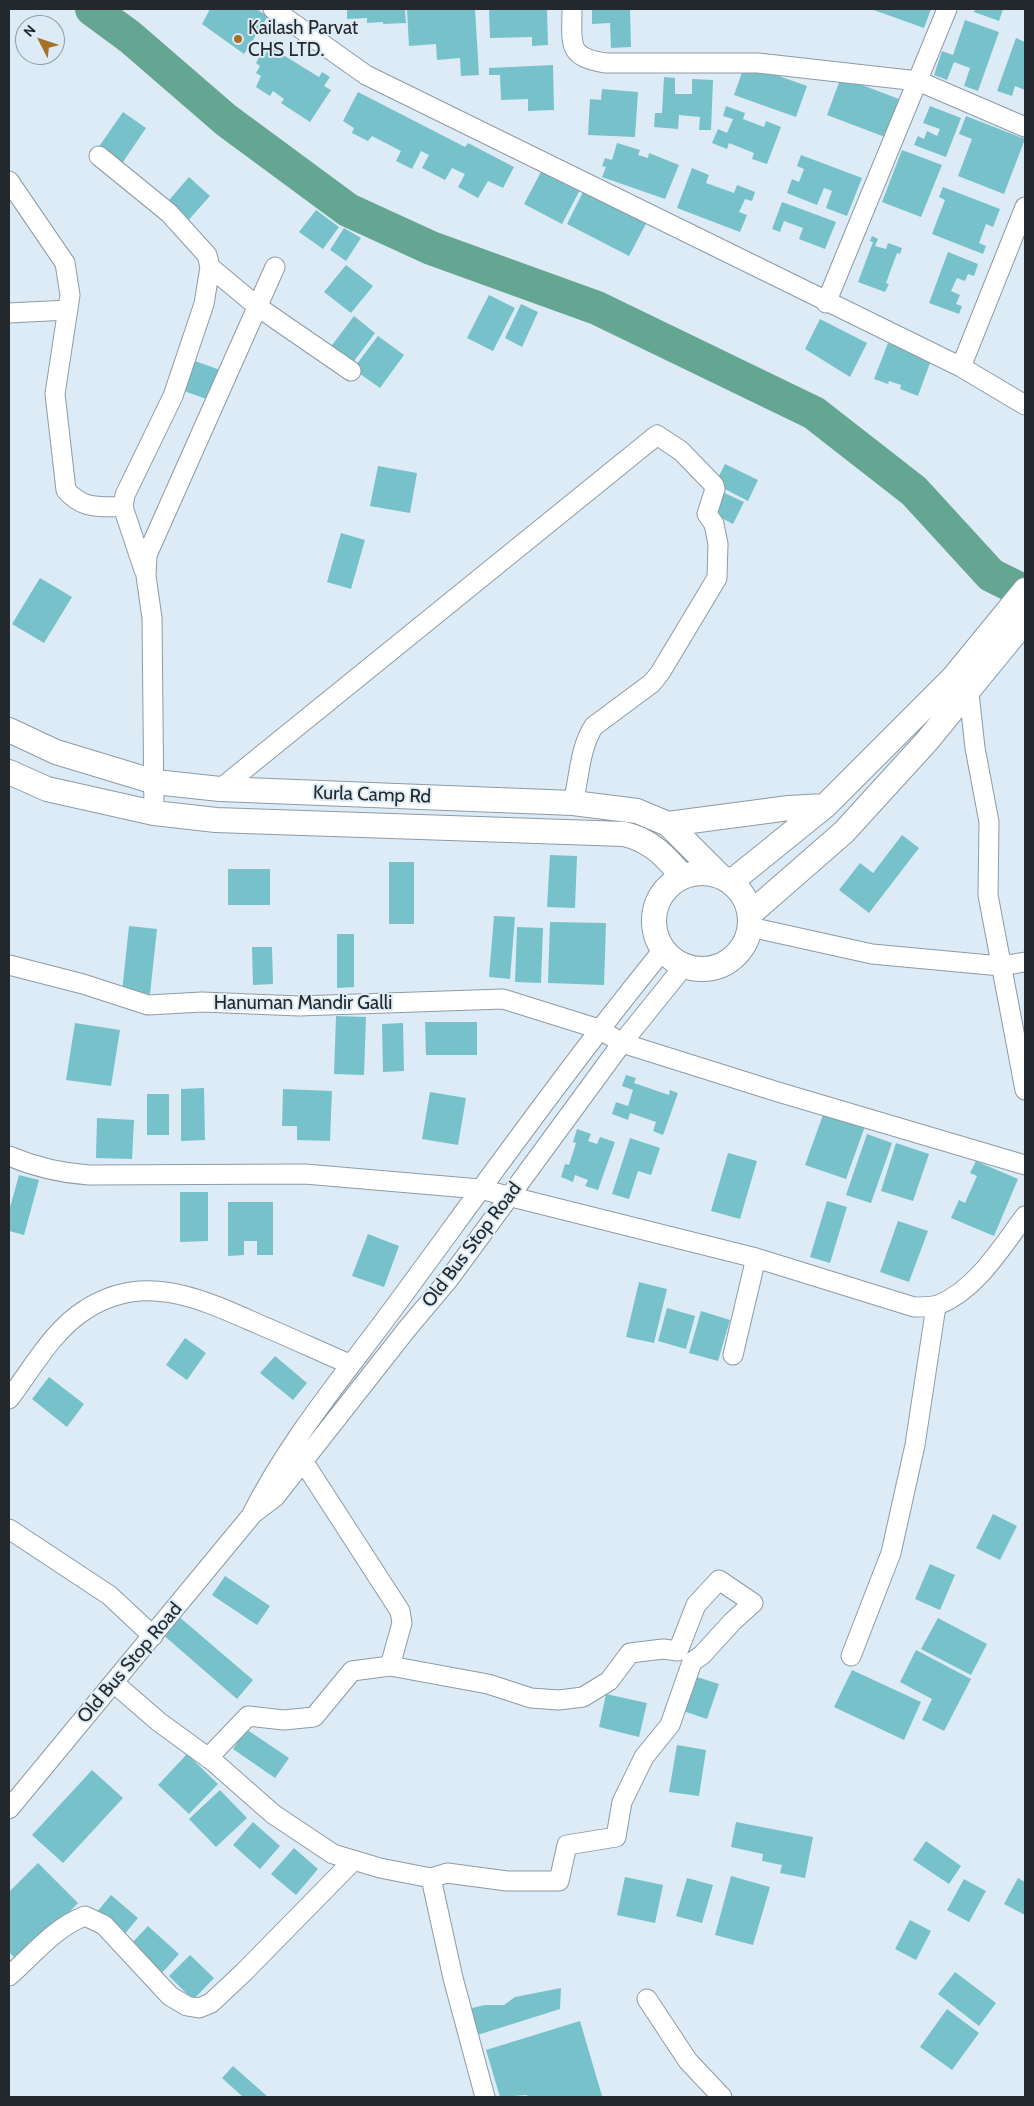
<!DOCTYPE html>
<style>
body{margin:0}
#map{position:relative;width:1034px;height:2106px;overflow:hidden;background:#dcebf6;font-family:Cabin,sans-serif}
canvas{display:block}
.frame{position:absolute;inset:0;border:10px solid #23282c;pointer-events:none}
.north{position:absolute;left:15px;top:15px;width:50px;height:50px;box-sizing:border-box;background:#dcebf6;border:1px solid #929da5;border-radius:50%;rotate:311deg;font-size:14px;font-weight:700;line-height:20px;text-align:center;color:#23282c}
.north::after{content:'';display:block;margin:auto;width:18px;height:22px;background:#a57129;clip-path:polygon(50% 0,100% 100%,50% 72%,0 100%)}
</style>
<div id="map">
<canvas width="1034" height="2106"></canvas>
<div class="frame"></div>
<div class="north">N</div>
</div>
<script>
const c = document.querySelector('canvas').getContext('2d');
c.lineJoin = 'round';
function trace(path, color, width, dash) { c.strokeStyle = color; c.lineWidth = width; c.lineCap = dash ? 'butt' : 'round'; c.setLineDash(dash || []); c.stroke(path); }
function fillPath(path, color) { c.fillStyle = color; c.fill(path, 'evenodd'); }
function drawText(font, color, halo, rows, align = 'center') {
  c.font = font + ' Cabin,sans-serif'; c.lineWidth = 4; c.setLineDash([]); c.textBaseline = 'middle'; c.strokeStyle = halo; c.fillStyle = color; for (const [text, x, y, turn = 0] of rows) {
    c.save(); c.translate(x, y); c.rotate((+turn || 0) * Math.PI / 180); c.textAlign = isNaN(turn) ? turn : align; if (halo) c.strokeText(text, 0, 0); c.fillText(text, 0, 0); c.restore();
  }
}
const river = new Path2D(`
 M 92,9 L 130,37 L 226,120 L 348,210 L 431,248 L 597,308 L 814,413 L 914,491 L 991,575 L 1025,592`);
const building = new Path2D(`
 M 210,9 L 256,9 L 268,16 L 244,54 L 202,24 Z
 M 347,9 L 405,9 L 406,23 L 383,24 L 383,22 L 367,23 L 367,18 L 347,19 Z
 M 428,9 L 475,9 L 479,75 L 461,76 L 460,58 L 437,60 L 436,44 L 409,46 L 407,10 Z
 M 489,9 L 547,9 L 548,45 L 532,46 L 532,37 L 490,38 Z
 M 592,9 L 630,9 L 631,47 L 611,48 L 610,23 L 592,24 Z
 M 871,9 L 931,9 L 924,28 Z
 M 975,9 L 1003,9 L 999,21 L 974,12 Z
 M 965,20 L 999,32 L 978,91 L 964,86 L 970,68 L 954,62 L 947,80 L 934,75 L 942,51 L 953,55 Z
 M 1016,38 L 1025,42 L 1025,90 L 1015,86 L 1012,96 L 997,91 Z
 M 273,41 L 283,48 L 280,53 L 319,77 L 322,72 L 330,77 L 324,86 L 331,90 L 310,122 L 281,103 L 284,99 L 273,91 L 270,96 L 256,87 L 261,76 L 256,73 L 260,66 L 256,63 L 262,52 L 265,55 Z
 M 745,64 L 807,86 L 796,117 L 734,95 Z
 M 553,65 L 554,110 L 528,111 L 528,99 L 501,100 L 500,75 L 489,75 L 489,68 Z
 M 664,77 L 675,78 L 675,94 L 692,94 L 692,79 L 713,80 L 711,130 L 699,130 L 700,117 L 679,115 L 678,129 L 654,127 L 655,113 L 662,113 Z
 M 841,77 L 899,99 L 885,137 L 827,115 Z
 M 602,89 L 638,92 L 635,137 L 588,135 L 590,99 L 601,100 Z
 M 358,92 L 465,147 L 468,143 L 514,167 L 503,188 L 488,181 L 478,198 L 458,187 L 465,174 L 452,168 L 445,180 L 422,168 L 429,155 L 421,151 L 412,169 L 396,161 L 401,151 L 372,136 L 368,141 L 352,133 L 354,128 L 343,121 Z
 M 726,106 L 745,113 L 743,119 L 764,127 L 766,121 L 781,127 L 767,164 L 752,159 L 754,153 L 729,143 L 727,149 L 712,143 L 718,129 L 727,133 L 733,119 L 723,116 Z
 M 930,106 L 961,118 L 946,157 L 914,145 L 918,136 L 924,139 L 927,131 L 937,136 L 940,129 L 923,123 Z
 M 123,112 L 146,128 L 121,165 L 98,148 Z
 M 966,116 L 1025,139 L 1004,194 L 958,176 L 972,139 L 959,134 Z
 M 617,143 L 640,150 L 638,155 L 648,158 L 649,153 L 679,165 L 665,199 L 602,177 L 606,167 L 602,166 L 605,158 L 612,160 Z
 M 902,150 L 942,165 L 921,217 L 882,202 Z
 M 801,155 L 862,178 L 847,216 L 826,208 L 832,191 L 824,188 L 817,205 L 787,193 L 792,179 L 799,182 L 804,169 L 797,166 Z
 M 543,168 L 581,188 L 562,224 L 524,204 Z
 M 692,168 L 709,175 L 706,183 L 734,193 L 737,185 L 755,192 L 752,201 L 745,199 L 739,212 L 747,215 L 740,232 L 677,208 Z
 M 189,177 L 210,196 L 185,224 L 164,206 Z
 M 943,187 L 1000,209 L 993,227 L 986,224 L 979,243 L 986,246 L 983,254 L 932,234 L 945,200 L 939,197 Z
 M 585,188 L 648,220 L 629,256 L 567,224 Z
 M 782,202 L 836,222 L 825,249 L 799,239 L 803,228 L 784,221 L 780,232 L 772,229 Z
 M 316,210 L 339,227 L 323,249 L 299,232 Z
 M 344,228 L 361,238 L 346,261 L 330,250 Z
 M 872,236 L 878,239 L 875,246 L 886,249 L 888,243 L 902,248 L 900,254 L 897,253 L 886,283 L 889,284 L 885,292 L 858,282 L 873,242 L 870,241 Z
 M 948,252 L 978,264 L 974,276 L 968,274 L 965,281 L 957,278 L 951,291 L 960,295 L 956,304 L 962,306 L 959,314 L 929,303 Z
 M 346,265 L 373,286 L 351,313 L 324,292 Z
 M 489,295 L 515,308 L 493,351 L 467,338 Z
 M 521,304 L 538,312 L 522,347 L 505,338 Z
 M 354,316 L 375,333 L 351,365 L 329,349 Z
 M 820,319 L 867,343 L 850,377 L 805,349 Z
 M 378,336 L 404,355 L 380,388 L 353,369 Z
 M 888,343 L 931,360 L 918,396 L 900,389 L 901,385 L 889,381 L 888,384 L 874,379 Z
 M 192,360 L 223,371 L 212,401 L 181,390 Z
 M 725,464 L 758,480 L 748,501 L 715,484 Z
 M 378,466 L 417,473 L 410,513 L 370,506 Z
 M 718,490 L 744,502 L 733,524 L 708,511 Z
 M 341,533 L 365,540 L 351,589 L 327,582 Z
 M 40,578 L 72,597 L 44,643 L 12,624 Z
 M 902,835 L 919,848 L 869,913 L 839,890 L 860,863 L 873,873 Z
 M 550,855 L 577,856 L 575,908 L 547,907 Z
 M 389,862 L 414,862 L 414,924 L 389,924 Z
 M 228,869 L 270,869 L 270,905 L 228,905 Z
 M 494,916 L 515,917 L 510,979 L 489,977 Z
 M 550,922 L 606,923 L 604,985 L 548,983 Z
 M 129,926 L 157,929 L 150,994 L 122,992 Z
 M 517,927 L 543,928 L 541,983 L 515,982 Z
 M 337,934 L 354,934 L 354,987 L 337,988 Z
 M 252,947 L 272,947 L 273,984 L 253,985 Z
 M 336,1016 L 366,1017 L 364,1075 L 334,1074 Z
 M 425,1022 L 477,1022 L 477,1055 L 426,1055 Z
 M 75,1023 L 120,1030 L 111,1086 L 66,1080 Z
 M 403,1023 L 404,1071 L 383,1072 L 382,1024 Z
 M 626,1075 L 636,1078 L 634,1083 L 669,1095 L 670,1090 L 678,1093 L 663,1135 L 653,1131 L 656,1122 L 630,1113 L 628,1120 L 612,1114 L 616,1102 L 628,1106 L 633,1090 L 622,1086 Z
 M 204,1088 L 205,1140 L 181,1141 L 181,1089 Z
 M 283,1089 L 332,1091 L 330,1141 L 297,1140 L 297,1126 L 282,1126 Z
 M 430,1092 L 466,1098 L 458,1145 L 422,1139 Z
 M 147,1094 L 169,1094 L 169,1135 L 147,1135 Z
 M 824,1112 L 865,1126 L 846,1179 L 805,1165 Z
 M 97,1118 L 134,1120 L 132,1159 L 96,1158 Z
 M 577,1129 L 591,1134 L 588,1141 L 597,1144 L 600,1137 L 615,1142 L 598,1190 L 585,1186 L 588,1180 L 575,1175 L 573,1182 L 561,1177 L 565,1164 L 569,1165 L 576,1143 L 573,1142 Z
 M 867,1134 L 892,1143 L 871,1203 L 846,1195 Z
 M 630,1138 L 660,1148 L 651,1175 L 638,1171 L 629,1199 L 612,1194 Z
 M 896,1143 L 929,1154 L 913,1201 L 881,1191 Z
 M 728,1153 L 757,1161 L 740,1219 L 711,1211 Z
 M 976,1161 L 1018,1179 L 994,1236 L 951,1218 L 959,1200 L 965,1203 L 977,1176 L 970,1173 Z
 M 19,1175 L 39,1180 L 24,1235 L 9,1231 L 9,1211 Z
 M 180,1192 L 208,1192 L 208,1241 L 180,1242 Z
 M 827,1201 L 847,1207 L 830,1263 L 810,1257 Z
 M 228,1202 L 273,1202 L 273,1255 L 257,1255 L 257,1241 L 244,1241 L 244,1255 L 228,1256 Z
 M 898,1221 L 928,1231 L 909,1282 L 880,1272 Z
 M 368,1234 L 399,1246 L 384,1287 L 352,1276 Z
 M 639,1282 L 667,1289 L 654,1343 L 626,1337 Z
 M 667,1308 L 695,1316 L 686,1349 L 658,1341 Z
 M 701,1311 L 730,1320 L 718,1361 L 689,1353 Z
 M 185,1338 L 206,1353 L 187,1380 L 166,1365 Z
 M 275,1356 L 307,1383 L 293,1400 L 260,1373 Z
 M 49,1377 L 84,1404 L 67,1427 L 32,1399 Z
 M 993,1514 L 1017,1526 L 1000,1560 L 976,1548 Z
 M 930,1564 L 955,1575 L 940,1610 L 915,1599 Z
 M 225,1576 L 270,1606 L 257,1625 L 212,1595 Z
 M 177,1615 L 253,1680 L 237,1699 L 161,1633 Z
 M 938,1618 L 987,1644 L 971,1675 L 921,1649 Z
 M 916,1650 L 971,1679 L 944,1731 L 922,1720 L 932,1699 L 900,1682 Z
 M 852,1670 L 921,1702 L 904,1740 L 834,1707 Z
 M 694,1676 L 719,1684 L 707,1719 L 683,1711 Z
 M 606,1694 L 647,1703 L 639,1737 L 599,1727 Z
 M 246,1729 L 289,1758 L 275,1778 L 233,1749 Z
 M 677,1745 L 706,1750 L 699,1796 L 669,1792 Z
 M 187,1754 L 218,1784 L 189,1814 L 158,1785 Z
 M 92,1770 L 123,1798 L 63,1863 L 32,1835 Z
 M 220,1790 L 247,1818 L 216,1847 L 189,1819 Z
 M 253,1822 L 280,1846 L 260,1869 L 233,1845 Z
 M 736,1822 L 813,1837 L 805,1878 L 780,1873 L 782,1865 L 762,1861 L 763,1854 L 731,1847 Z
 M 926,1841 L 961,1866 L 949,1884 L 913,1860 Z
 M 294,1848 L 318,1869 L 296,1895 L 271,1874 Z
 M 38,1863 L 78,1903 L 19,1963 L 9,1952 L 9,1892 Z
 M 731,1876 L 770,1887 L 753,1945 L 715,1935 Z
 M 625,1877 L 663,1885 L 655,1923 L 617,1915 Z
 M 687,1878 L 713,1885 L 702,1923 L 676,1916 Z
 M 1018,1878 L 1025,1882 L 1025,1915 L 1004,1904 Z
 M 964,1879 L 986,1891 L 969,1922 L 947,1910 Z
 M 111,1895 L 138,1918 L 123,1936 L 96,1913 Z
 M 910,1920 L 931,1931 L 916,1960 L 895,1949 Z
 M 148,1926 L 179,1954 L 162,1973 L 131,1944 Z
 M 190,1955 L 214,1978 L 193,2000 L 169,1976 Z
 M 955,1972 L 996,2003 L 979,2026 L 938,1994 Z
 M 561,1988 L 560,2009 L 471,2037 L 463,2010 L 485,2005 L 504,2005 L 515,1997 Z
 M 947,2009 L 979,2033 L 952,2070 L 920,2047 Z
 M 580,2021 L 602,2096 L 528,2097 L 527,2095 L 500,2097 L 486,2050 Z
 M 233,2066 L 268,2097 L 243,2097 L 222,2078 Z`);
const minor = new Path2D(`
 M 273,9 L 366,75 L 961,367 L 1025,405
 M 572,9 C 572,44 566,57 606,63 L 758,63 L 918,81 L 1025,127
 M 99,156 L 169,213 L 207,255 L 210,267 L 204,304 L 173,396 L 125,495 L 123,507 L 144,570
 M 9,181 L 65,263 L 70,295 L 55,394 L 66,490 C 83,510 99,506 123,507
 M 210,267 L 258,307 L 351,371
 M 826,303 L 947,9
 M 9,313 L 68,310
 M 961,367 L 1025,207
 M 961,686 L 969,693 L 975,748 L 989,822 L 988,895 L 1025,1090
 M 220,789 L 657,435 L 681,451 L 714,485 L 715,489 L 707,514 L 714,524 L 718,544 L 717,578 L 660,673 L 652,683 L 594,726 C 580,746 579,779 573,803
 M 154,813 L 152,618 L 146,576 L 147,555 L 275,267
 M 750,927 L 872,954 L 1001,966 L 1025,962
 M 9,965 L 83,984 L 148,1005 L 202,1002 L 299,1006 L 503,999 L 599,1029 L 622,1043 L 778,1092 L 1025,1165
 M 9,1156 C 35,1167 60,1173 89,1175 L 305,1174 L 480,1189 L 756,1258 L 914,1307 C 922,1307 931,1307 938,1305 C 976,1290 1001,1248 1025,1216
 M 733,1355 L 756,1258
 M 9,1399 C 32,1369 53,1330 85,1310 C 144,1271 201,1299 258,1324 C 289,1337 319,1351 349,1364
 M 303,1461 L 400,1611 L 402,1623 L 390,1666
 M 254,1513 L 275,1497 L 407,1329 L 449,1279 L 622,1043 L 684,966
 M 9,1529 L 109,1595 L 153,1636
 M 851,1656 L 891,1553 L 915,1445 L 936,1306
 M 114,1683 L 159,1722 L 214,1762 L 273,1814 L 333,1854 L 380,1868 L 431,1878 L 453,1978 L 485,2097
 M 208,1758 L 248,1716 L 284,1720 L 314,1717 L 352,1671 L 390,1666 L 488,1684 L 531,1698 L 559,1700 L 583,1697 L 609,1681 L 630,1653 L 663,1649 L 678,1651 L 696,1605 L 719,1580 L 753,1603 L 732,1622 L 702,1655 L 692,1662 L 670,1725 L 644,1757 L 622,1802 L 616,1837 L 567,1845 L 559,1881 L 507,1881 L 447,1873 L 431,1878
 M 9,1809 L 251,1516 C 288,1442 341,1379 390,1313 C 480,1191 567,1068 663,950
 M 9,1976 C 32,1956 55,1927 85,1916 L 104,1925 L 170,1996 L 187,2006 L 199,2008 L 211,2003 L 243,1973 L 354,1860
 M 647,1999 L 688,2061 L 722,2097`);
const major = new Path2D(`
 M 9,730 L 56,752 L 155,782 L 220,789 L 573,803 L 637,811 L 668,824 L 720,876
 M 9,772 L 47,789 L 154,813 L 216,820 L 624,834 C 651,840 666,857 683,877
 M 668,824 L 789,808 L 825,806
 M654 921a48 48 0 1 1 96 0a48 48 0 1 1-96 0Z
 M 731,882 L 825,806 L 953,678 L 1025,590
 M 750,914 L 844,832 L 927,741 L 1025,621`);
const markers = [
 [238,39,5,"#a57129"]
];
const poiNames = [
 ["Kailash Parvat",248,28],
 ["CHS LTD.",248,50]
];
const streetNames = [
 ["Kurla Camp Rd",372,795,2],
 ["Hanuman Mandir Galli",303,1003],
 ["Old Bus Stop Road",472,1245,-53],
 ["Old Bus Stop Road",130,1663,-50]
];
trace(river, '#64a691', 34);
fillPath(building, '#77c2ca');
trace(minor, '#8d9ba5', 21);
trace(major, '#8d9ba5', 26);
trace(minor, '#fff', 19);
trace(major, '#fff', 24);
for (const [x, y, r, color] of markers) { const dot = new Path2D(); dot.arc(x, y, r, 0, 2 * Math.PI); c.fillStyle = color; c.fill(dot); trace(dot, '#dcebf6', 2); }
drawText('19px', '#23282c', '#dcebf6', poiNames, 'left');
drawText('19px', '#23282c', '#dcebf6', streetNames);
</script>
